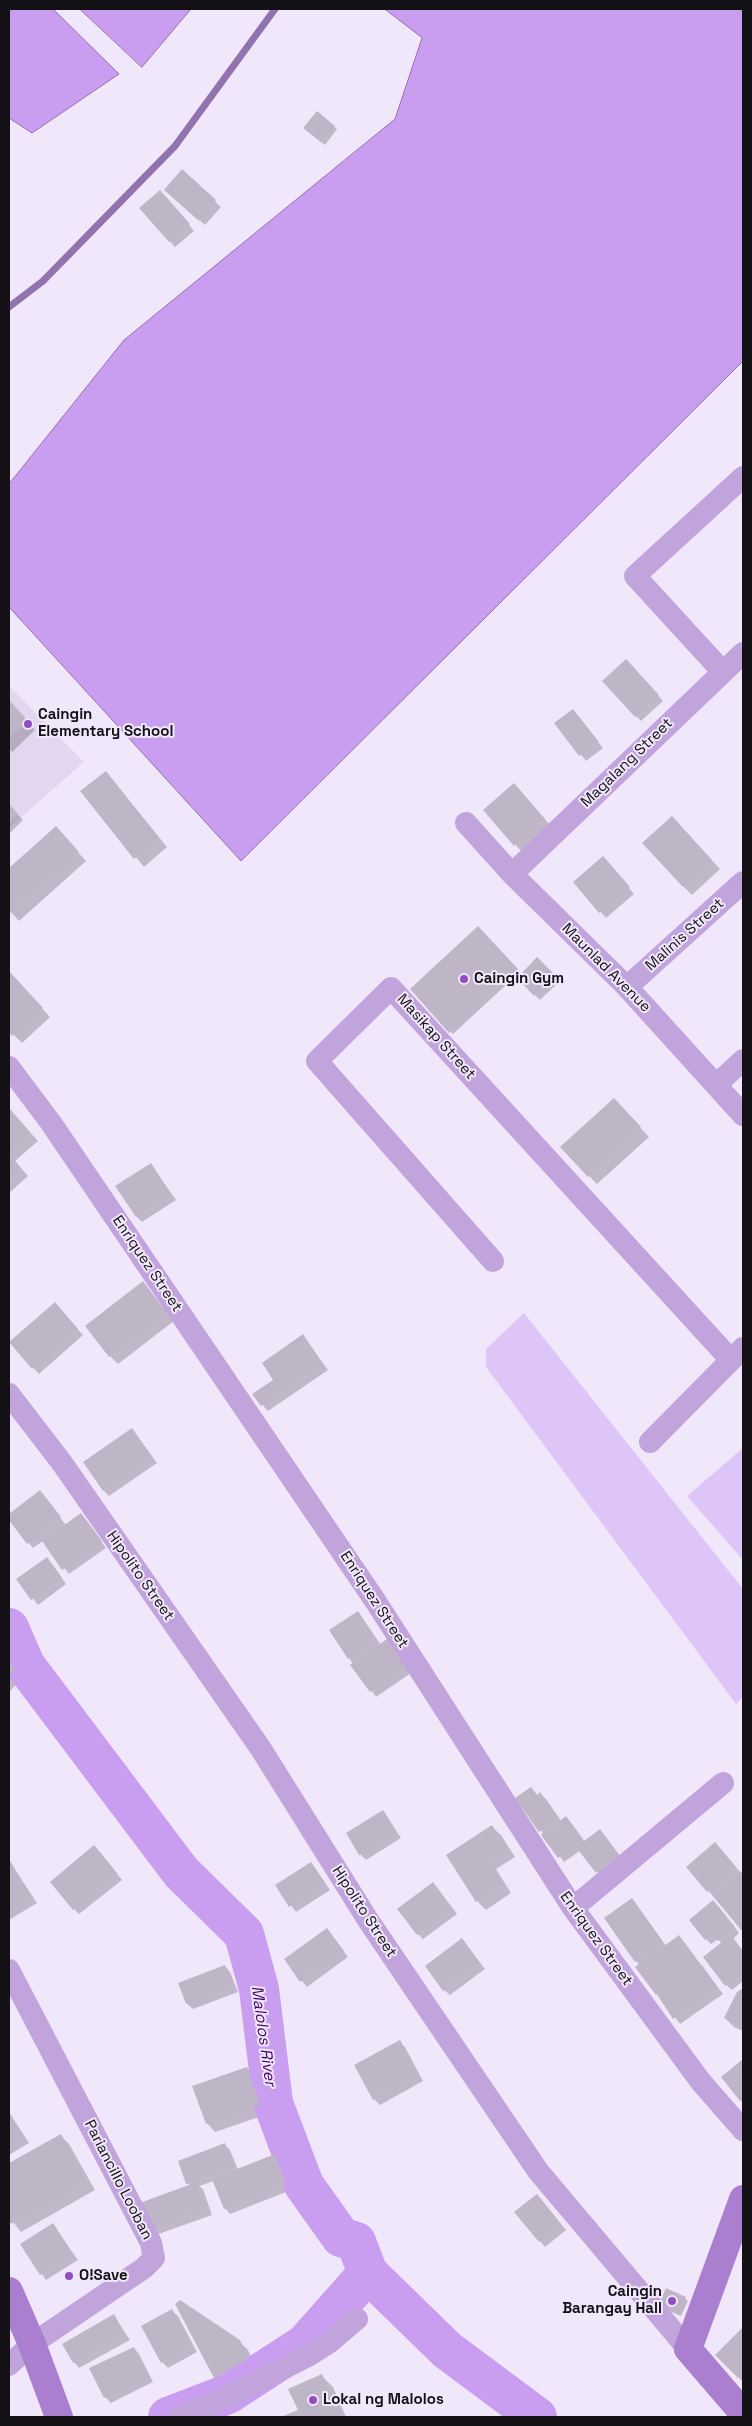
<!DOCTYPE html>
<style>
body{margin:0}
#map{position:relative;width:752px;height:2426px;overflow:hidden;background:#f1e7fb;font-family:"Space Grotesk",sans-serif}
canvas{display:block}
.frame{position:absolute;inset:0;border:10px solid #131016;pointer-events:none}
</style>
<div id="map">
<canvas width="752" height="2426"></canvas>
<div class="frame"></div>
</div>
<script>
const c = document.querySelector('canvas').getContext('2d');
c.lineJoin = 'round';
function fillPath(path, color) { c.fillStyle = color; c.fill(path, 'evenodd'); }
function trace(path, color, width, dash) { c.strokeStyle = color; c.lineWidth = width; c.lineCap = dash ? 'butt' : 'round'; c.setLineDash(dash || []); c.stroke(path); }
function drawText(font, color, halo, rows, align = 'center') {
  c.font = font + ' "Space Grotesk",sans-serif'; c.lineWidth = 4; c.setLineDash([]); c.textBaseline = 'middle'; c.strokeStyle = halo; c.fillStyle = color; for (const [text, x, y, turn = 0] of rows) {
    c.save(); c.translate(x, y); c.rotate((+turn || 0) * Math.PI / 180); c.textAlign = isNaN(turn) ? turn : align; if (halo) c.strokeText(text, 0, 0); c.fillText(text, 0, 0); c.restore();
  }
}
const built = new Path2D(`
 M 9,686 L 84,762 L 9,828 Z`);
const green = new Path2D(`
 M 524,1313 L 743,1589 L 743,1697 L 736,1704 L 486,1367 L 486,1349 Z
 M 743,1448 L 743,1560 L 687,1496 Z`);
const water = new Path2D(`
 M 13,9 L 53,9 L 119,74 L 32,133 L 9,118 L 9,13 Z
 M 80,9 L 191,9 L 142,67 Z
 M 385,9 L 743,9 L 743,361 L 241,861 L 9,607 L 9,484 L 124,340 L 395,119 L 422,38 Z`);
const shadow = new Path2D(`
 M 317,113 L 337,129 L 325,145 L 307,130 Z
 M 182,171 L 221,207 L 205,225 L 171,195 Z
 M 166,197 L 194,231 L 175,247 L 141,208 Z
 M 631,666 L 663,701 L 641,721 L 636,716 Z
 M 9,701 L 35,730 L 12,752 L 9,748 Z
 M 573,710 L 603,748 L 586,761 L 556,723 Z
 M 106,772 L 167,847 L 144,867 L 82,792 Z
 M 519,790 L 550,825 L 521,851 L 485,810 Z
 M 9,805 L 23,820 L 9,834 Z
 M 680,826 L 720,869 L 692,895 L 683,886 Z
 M 56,828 L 86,861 L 19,921 L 9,910 L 9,870 Z
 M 608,863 L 634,894 L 606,918 L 575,882 Z
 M 478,927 L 520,972 L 453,1034 L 411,989 Z
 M 537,959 L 560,981 L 540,1000 L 518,978 Z
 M 9,972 L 50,1017 L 22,1043 L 9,1030 Z
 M 622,1108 L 649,1137 L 597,1184 L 589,1176 Z
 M 9,1109 L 38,1141 L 15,1161 L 28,1176 L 9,1193 Z
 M 150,1164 L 176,1200 L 142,1222 L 136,1216 Z
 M 143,1283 L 174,1321 L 118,1364 L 110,1356 Z
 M 60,1310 L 83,1335 L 39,1374 L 11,1343 Z
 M 303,1336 L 328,1370 L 268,1411 L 254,1395 L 275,1380 Z
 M 132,1429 L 157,1463 L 109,1496 L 104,1491 Z
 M 40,1492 L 66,1525 L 81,1514 L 106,1548 L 69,1574 L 43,1541 L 33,1548 L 9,1518 Z
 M 52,1564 L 66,1584 L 38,1605 L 18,1580 Z
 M 358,1612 L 381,1645 L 411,1673 L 376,1697 L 330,1631 Z
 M 9,1662 L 23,1678 L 9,1692 Z
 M 531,1788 L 538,1796 L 540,1794 L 546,1799 L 561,1821 L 566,1818 L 585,1842 L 605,1836 L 624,1861 L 602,1877 L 581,1850 L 564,1862 L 517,1798 Z
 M 383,1812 L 401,1838 L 366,1860 L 360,1854 Z
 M 492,1827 L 501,1835 L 515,1857 L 496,1869 L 511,1893 L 486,1910 L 477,1901 L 448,1856 Z
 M 720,1849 L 743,1875 L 743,1931 L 688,1867 Z
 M 100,1852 L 122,1880 L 79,1914 L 74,1909 Z
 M 9,1861 L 37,1903 L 9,1920 Z
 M 311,1863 L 330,1890 L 296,1912 L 277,1886 Z
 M 438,1889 L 457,1914 L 423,1939 L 418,1934 Z
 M 632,1899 L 666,1946 L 684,1942 L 723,1994 L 680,2024 L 657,1994 L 639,1965 L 606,1918 Z
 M 719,1907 L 739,1933 L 733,1939 L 743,1951 L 743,1981 L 732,1990 L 726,1985 L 722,1944 L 718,1939 L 711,1944 L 706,1939 Z
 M 327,1929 L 348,1957 L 307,1987 L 285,1959 Z
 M 467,1946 L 485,1969 L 450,1995 L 444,1990 Z
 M 225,1966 L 230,1972 L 238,1992 L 193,2009 L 187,2004 Z
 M 743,1990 L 743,2031 L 734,2027 L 725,2018 L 738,1993 Z
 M 399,2042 L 405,2047 L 423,2081 L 380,2105 L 374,2099 Z
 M 743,2061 L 743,2103 L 723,2077 Z
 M 247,2068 L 255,2077 L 268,2114 L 215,2132 L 207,2123 Z
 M 9,2112 L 29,2143 L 9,2155 Z
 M 61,2136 L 69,2144 L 95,2190 L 21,2232 L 9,2217 L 9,2165 Z
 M 225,2145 L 230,2150 L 238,2170 L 274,2156 L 280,2161 L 291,2190 L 230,2214 L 225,2208 L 214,2181 L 199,2186 L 203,2189 L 212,2215 L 153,2236 L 147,2230 L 191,2186 L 187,2183 Z
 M 542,2201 L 566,2230 L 545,2247 L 516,2212 Z
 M 53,2225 L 78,2260 L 46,2280 L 22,2245 Z
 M 685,2298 L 688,2301 L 681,2316 L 662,2308 Z
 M 177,2305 L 239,2341 L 248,2350 L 256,2368 L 224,2386 L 215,2378 Z
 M 172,2311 L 178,2316 L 197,2352 L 168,2368 L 162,2362 Z
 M 114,2316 L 130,2340 L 79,2368 L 74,2362 Z
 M 743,2329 L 743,2382 L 717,2355 Z
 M 134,2348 L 139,2354 L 153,2382 L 111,2403 L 105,2397 Z
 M 322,2376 L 333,2387 L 346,2417 L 284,2417 L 299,2411 Z`);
const stream = new Path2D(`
 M 9,307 L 43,281 L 175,146 L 275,9`);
const river = new Path2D(`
 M 9,1628 L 25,1665 L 181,1872 L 244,1934 L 259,1989 L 273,2103 L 304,2185 L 341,2237 L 356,2242 L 368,2273 L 447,2350 L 537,2417
 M 168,2417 L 228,2394 L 305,2344 L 368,2273`);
const building = new Path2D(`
 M 317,111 L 335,126 L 322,143 L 303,128 Z
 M 182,169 L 216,200 L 199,221 L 164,190 Z
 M 160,190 L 190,224 L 169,242 L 139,208 Z
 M 626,659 L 659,695 L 635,717 L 602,681 Z
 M 9,700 L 28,721 L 9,738 Z
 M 573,709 L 599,742 L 579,756 L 554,723 Z
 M 106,771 L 159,838 L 134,859 L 80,791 Z
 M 514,783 L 545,819 L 514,846 L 483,810 Z
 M 9,804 L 18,814 L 9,823 Z
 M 672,816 L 712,860 L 683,887 L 642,843 Z
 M 56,826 L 79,852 L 10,913 L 9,868 Z
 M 603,856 L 630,887 L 599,913 L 573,882 Z
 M 478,926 L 518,969 L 449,1033 L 410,989 Z
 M 537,957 L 555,975 L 534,996 L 517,978 Z
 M 9,971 L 43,1008 L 12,1036 L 9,1032 Z
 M 614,1098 L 641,1127 L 588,1177 L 560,1147 Z
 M 9,1108 L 30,1132 L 9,1151 Z
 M 9,1153 L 20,1167 L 9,1177 Z
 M 151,1163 L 171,1194 L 136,1217 L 115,1186 Z
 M 143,1281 L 166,1312 L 109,1357 L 85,1326 Z
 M 55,1302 L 78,1329 L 32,1369 L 9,1342 Z
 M 303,1334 L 323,1364 L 261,1406 L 252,1394 L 273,1380 L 262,1363 Z
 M 132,1428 L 152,1457 L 103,1491 L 83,1462 Z
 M 40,1490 L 61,1517 L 27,1544 L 9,1520 L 9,1514 Z
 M 81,1513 L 102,1541 L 62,1570 L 42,1541 Z
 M 47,1557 L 62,1578 L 31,1600 L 16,1579 Z
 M 358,1611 L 377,1640 L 348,1659 L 329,1630 Z
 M 387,1639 L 406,1667 L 370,1692 L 350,1665 Z
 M 9,1662 L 16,1669 L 9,1675 Z
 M 531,1787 L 537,1795 L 540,1792 L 559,1818 L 539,1832 L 515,1798 Z
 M 383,1810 L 397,1832 L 359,1855 L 346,1833 Z
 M 566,1816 L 583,1839 L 558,1858 L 541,1835 Z
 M 492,1825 L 507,1848 L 488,1860 L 503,1884 L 476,1902 L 446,1855 Z
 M 600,1829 L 619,1855 L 596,1873 L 576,1847 Z
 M 715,1842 L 736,1867 L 707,1892 L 686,1867 Z
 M 94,1845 L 117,1873 L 73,1910 L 50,1882 Z
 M 9,1859 L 32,1897 L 9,1911 Z
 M 311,1862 L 326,1884 L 289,1907 L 275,1885 Z
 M 742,1872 L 743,1930 L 742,1931 L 713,1896 Z
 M 433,1882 L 452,1908 L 417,1935 L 397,1909 Z
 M 632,1898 L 663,1942 L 635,1962 L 604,1918 Z
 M 713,1900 L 735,1927 L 718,1941 L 712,1934 L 705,1940 L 689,1920 Z
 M 327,1928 L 344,1951 L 300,1982 L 284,1959 Z
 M 679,1935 L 699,1963 L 656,1995 L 635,1967 Z
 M 731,1935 L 743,1951 L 743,1972 L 725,1986 L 703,1957 Z
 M 462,1938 L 480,1963 L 443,1991 L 425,1966 Z
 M 225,1965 L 233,1986 L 186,2004 L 178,1983 Z
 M 702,1965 L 718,1988 L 673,2019 L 658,1996 Z
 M 743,1988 L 743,2028 L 724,2018 L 737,1992 Z
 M 400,2040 L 419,2075 L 373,2100 L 354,2065 Z
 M 743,2059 L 743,2099 L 740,2101 L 721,2077 Z
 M 247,2067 L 260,2105 L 206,2124 L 192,2086 Z
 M 9,2113 L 24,2137 L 9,2146 Z
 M 61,2134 L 87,2182 L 11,2224 L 9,2220 L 9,2163 Z
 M 225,2143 L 233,2166 L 186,2184 L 178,2161 Z
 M 275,2154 L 286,2184 L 224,2209 L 212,2179 Z
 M 197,2182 L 207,2209 L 146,2231 L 137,2204 Z
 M 537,2194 L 561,2224 L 539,2242 L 514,2212 Z
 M 53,2223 L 73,2254 L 40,2275 L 20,2244 Z
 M 666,2288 L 686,2297 L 679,2314 L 658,2306 Z
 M 180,2300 L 240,2340 L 248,2359 L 214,2378 L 175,2304 Z
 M 172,2309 L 192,2346 L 161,2363 L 141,2326 Z
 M 114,2314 L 125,2334 L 73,2363 L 62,2344 Z
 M 743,2327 L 743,2372 L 738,2378 L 715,2355 Z
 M 134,2347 L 148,2376 L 104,2398 L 89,2368 Z
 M 322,2374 L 341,2417 L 281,2417 L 298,2410 L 288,2389 Z`);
const street = new Path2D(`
 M 723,672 L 635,576 L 743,477
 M 466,823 L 512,874 L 627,987 L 743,1115
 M 512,874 L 743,653
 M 627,987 L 743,882
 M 9,1067 L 51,1123 L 376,1602 L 573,1908 L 701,2082 L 743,2130
 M 716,1085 L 743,1060
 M 493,1261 L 317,1061 L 391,988 L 731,1360
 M 9,1394 L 62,1463 L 261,1749 L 368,1920 L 538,2171 L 688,2349
 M 650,1442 L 743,1348
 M 573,1908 L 723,1783
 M 9,1970 L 151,2243 L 154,2258 L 144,2268 L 32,2344 L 9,2365
 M 181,2417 L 235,2393 L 308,2356 L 330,2342 L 357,2319`);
const secondary = new Path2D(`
 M 743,2199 L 688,2349 L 743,2413
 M 9,2291 L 32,2344 L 59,2417`);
const markers = [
 [28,724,5,"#924fc4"],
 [464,979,5,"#924fc4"],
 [69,2276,5,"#924fc4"],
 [672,2301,5,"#924fc4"],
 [313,2400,5,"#924fc4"]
];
const poiNames = [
 ["Caingin",38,715],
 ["Elementary School",38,732],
 ["Caingin Gym",474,979],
 ["O!Save",79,2276],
 ["Caingin",662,2292,"right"],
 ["Barangay Hall",662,2309,"right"],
 ["Lokal ng Malolos",323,2400]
];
const streetNames = [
 ["Magalang Street",627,763,-44],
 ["Malinis Street",685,935,-42],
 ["Maunlad Avenue",606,968,45],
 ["Masikap Street",436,1037,48],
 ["Enriquez Street",147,1264,56],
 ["Hipolito Street",140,1576,55],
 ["Enriquez Street",374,1600,57],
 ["Hipolito Street",364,1912,57],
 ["Enriquez Street",596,1939,54],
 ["Pariancillo Looban",118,2180,63]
];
const waterNames = [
 ["Malolos River",263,2036,82]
];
fillPath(built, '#e3d7f0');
fillPath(green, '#dec5f7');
fillPath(water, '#c99def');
trace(water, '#9273ae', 1);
fillPath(shadow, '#0003');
trace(stream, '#9273ae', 7);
trace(river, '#c99def', 40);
fillPath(building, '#beb5c7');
trace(street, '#c0a4db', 22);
trace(secondary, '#ab7fd0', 28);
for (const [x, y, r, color] of markers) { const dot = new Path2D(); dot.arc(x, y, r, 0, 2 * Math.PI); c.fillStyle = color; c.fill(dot); trace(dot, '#f1e7fb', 2); }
drawText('bold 15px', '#131016', '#f1e7fb', poiNames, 'left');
drawText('15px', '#131016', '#f1e7fb', streetNames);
drawText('italic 16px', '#46046a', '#f1e7fb', waterNames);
</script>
